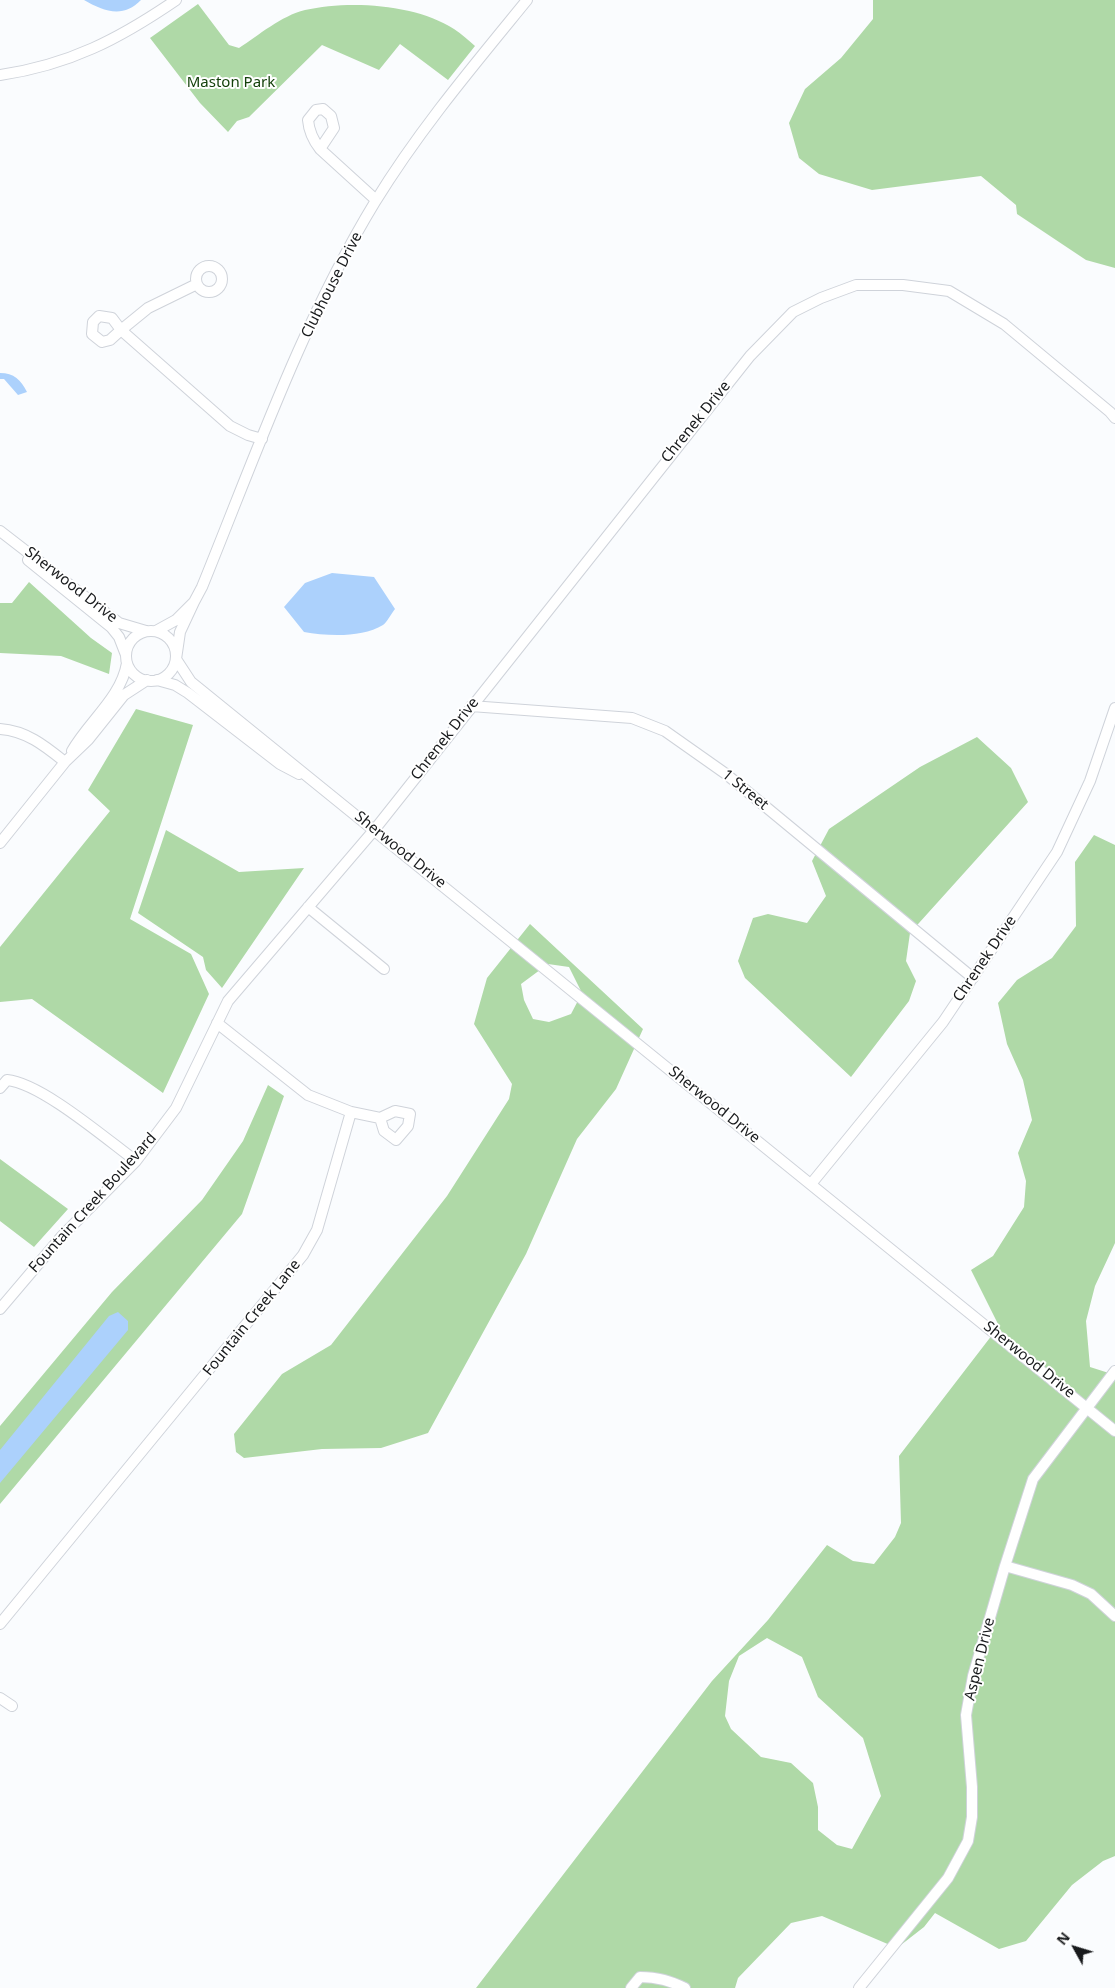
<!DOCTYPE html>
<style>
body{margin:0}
#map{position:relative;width:1115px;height:1988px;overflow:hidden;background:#fafcfe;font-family:"Noto Sans",sans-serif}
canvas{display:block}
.north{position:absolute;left:1050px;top:1923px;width:50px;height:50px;-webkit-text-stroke:4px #fff;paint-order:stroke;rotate:309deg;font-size:14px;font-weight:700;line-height:20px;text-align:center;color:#181a1c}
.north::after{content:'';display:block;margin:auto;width:18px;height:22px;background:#181a1c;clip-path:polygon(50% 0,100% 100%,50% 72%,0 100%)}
</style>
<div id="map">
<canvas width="1115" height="1988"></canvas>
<div class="north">N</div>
</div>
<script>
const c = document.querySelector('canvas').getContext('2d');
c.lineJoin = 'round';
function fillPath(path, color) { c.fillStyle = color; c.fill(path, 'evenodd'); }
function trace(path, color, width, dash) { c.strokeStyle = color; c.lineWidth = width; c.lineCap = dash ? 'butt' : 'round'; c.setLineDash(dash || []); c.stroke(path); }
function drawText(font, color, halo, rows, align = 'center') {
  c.font = font + ' "Noto Sans",sans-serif'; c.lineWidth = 4; c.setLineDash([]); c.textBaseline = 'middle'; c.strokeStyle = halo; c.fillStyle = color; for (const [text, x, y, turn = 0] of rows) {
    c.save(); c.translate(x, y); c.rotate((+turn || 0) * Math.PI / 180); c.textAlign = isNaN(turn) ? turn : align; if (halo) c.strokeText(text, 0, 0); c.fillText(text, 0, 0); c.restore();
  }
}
const green = new Path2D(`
 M 873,0 L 1115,0 L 1115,268 L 1086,260 L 1017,214 L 1016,205 L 981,176 L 872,190 L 819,174 L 799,158 L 789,123 L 805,89 L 841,58 L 873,19 Z
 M 198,4 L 229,45 L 239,48 C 259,35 281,16 305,10 C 349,0 416,4 454,29 C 462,34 468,40 475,46 L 448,80 L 400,44 L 379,70 L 322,45 L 249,117 L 237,121 L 228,132 L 200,103 L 150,38 Z
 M 29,582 L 91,638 L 112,653 L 109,674 L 61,656 L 0,653 L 0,603 L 12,603 Z
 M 136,709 L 193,725 L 130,919 L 191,954 L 209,994 L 163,1093 L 32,999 L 0,1002 L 0,947 L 110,811 L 88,790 Z
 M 977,737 L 1011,768 L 1028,802 L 910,933 L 906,961 L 916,981 L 909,1001 L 851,1077 L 745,978 L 738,961 L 753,918 L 768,914 L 807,923 L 826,896 L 812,861 L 829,829 L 920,767 Z
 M 166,830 L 239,872 L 304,868 L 222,988 L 206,970 L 203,957 L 138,913 Z
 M 1094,835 L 1115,845 L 1115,1243 L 1095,1286 L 1086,1321 L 1090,1367 L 1115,1375 L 1115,1856 L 1103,1861 L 1072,1885 L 1026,1941 L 999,1949 L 935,1913 L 924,1927 L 897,1948 L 822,1916 L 791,1923 L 738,1978 L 735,1988 L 476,1988 L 712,1681 L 768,1620 L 827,1545 L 853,1561 L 874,1564 L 895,1537 L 901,1523 L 899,1456 L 999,1326 L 971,1270 L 993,1256 L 1024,1207 L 1026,1181 L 1018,1153 L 1032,1120 L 1023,1080 L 1007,1044 L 998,1003 L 1017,980 L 1052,958 L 1076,926 L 1075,862 ZM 767,1638 L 802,1657 L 818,1697 L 863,1738 L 881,1796 L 852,1849 L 837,1845 L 818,1830 L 818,1807 L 813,1783 L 791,1763 L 761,1757 L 731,1729 L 725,1716 L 729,1681 L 739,1656 Z
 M 530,924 L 643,1029 L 616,1089 L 577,1139 L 526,1254 L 428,1433 L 381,1448 L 322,1449 L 244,1458 L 236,1452 L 234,1434 L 282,1374 L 331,1345 L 447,1196 L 509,1099 L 512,1084 L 474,1024 L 487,978 ZM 548,964 L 569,967 L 582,993 L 571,1014 L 549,1022 L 533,1019 L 524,1000 L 521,984 Z
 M 268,1085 L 284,1096 L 242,1214 L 0,1504 L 0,1426 L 112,1292 L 202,1200 L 243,1141 Z
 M 0,1159 L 68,1209 L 34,1247 L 0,1221 Z`);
const water = new Path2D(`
 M 84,0 L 141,0 C 123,19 103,11 84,0 Z
 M 0,373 C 14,373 21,380 27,392 L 18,395 L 4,379 L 0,379 Z
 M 332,573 L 374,577 L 395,609 C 391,614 387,622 383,625 C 362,638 327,636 304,632 L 284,607 L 305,583 Z
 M 118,1312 L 128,1321 L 128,1330 L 0,1483 L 0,1450 L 109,1316 Z`);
const minor = new Path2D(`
 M 0,75 C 69,65 119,39 176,0
 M 320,149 L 334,128 L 331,116 L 323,109 L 316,110 L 308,120 C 309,132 313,140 320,149 L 376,200
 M196 279a13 13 0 1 1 26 0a13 13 0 1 1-26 0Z
 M 197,284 L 148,308 L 121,330 L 230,426 L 248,435 L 262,439
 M 99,316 L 112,318 L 121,330 L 110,340 L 102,342 L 92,334 L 93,322 Z
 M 0,531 L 119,623 L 146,631
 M 28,560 L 111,627 L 119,637 L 126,655
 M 194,602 L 202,587 C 255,457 302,322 375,202 C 419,130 474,65 527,0
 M 156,631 L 176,620 L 194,602 L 180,632 L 176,659 L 191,682 L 1115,1431
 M126 656a25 25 0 1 1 50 0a25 25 0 1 1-50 0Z
 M 157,680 L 175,685 L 188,693 L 280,764 L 299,774
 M 471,706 L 632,718 L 665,731 L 726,774 L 973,978
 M 0,729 C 27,731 45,746 65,762
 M 72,751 C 89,721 121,698 127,663
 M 0,843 L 65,762 L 88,740 L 124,695 L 147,680
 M 308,907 L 384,969
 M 217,1023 L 308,1095 L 351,1112 L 380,1118 L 395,1111 L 410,1114 L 408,1126 L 396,1140 L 384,1131 L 380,1118
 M 0,1088 L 7,1080 C 41,1083 106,1139 136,1161
 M 811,1184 L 943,1022 L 1057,852 L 1090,781 L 1115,708
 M 0,1309 L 62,1236 L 136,1161 L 176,1108 L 228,1001 L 375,829 L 750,356 L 793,312 L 821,298 L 856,285 L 903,285 L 949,291 L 1004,324 L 1110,412 L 1115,418
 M 1005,1566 L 1072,1585 L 1091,1594 L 1115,1616
 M 0,1624 L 303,1255 L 317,1230 L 351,1112
 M 0,1698 L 12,1706
 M 631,1988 L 640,1977 C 658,1977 670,1981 685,1988
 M 859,1988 L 948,1878 L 968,1841 L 972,1817 L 972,1787 L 966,1715 L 973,1676 L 1005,1566 L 1033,1479 L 1115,1371`);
const parkNames = [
 ["Maston Park",231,83]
];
const streetNames = [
 ["Clubhouse Drive",332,285,-63],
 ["Chrenek Drive",696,422,-51],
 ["Sherwood Drive",71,585,38],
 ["Chrenek Drive",445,739,-52],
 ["1 Street",745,790,39],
 ["Sherwood Drive",400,850,39],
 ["Chrenek Drive",985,959,-56],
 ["Sherwood Drive",714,1105,39],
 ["Fountain Creek Boulevard",93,1203,-48],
 ["Fountain Creek Lane",252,1318,-51],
 ["Sherwood Drive",1029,1360,39],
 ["Aspen Drive",980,1659,-76]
];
fillPath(green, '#afd9a7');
fillPath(water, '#acd1fc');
trace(minor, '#cfd3da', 12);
trace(minor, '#fff', 10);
drawText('15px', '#14410b', '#fff', parkNames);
drawText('15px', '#181a1c', '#fff', streetNames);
</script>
